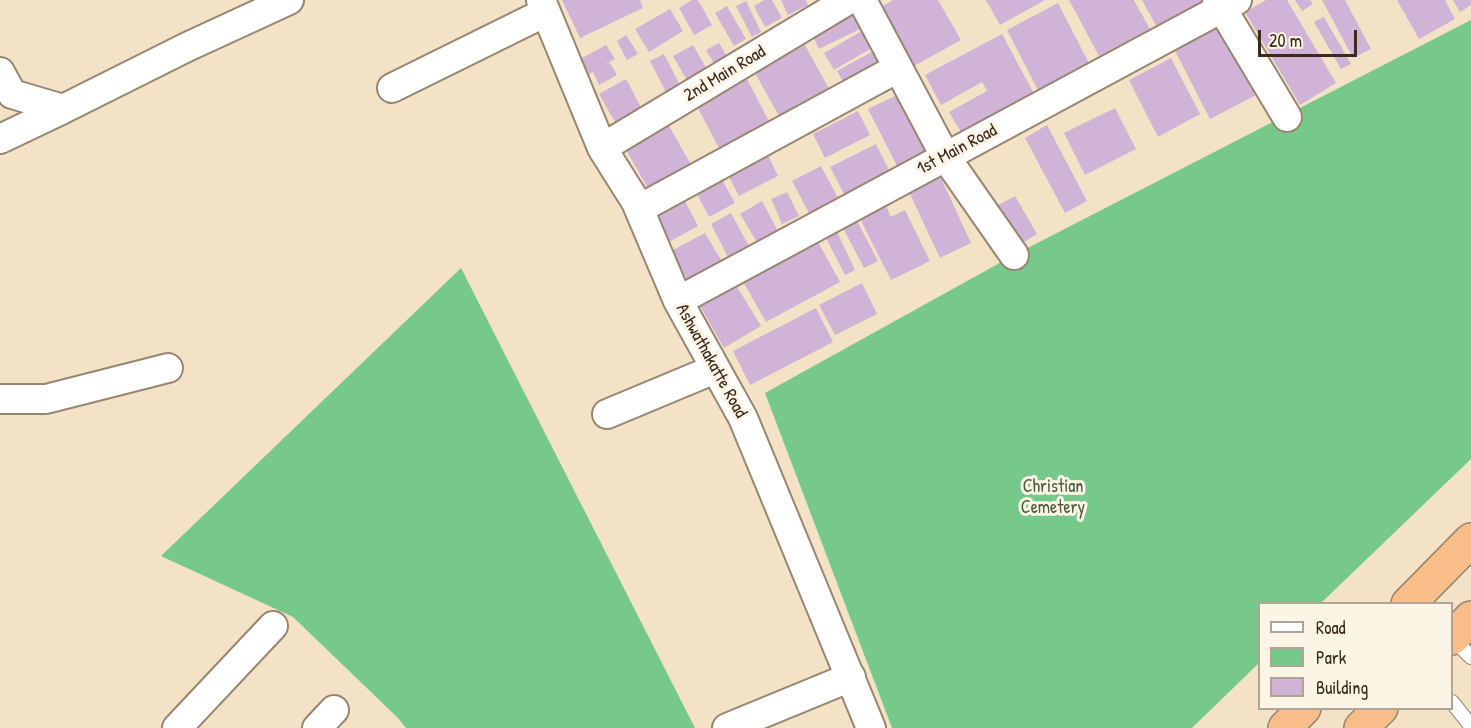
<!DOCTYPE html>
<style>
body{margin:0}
#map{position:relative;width:1471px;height:728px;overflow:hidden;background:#f3e2c5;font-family:"Patrick Hand",sans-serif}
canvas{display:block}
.legend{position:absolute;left:1258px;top:602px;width:195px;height:108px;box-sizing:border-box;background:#fcf5e5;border:2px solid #afa495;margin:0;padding:8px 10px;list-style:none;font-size:18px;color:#3b2a1e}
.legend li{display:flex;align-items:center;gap:12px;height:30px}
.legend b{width:30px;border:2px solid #afa495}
.scale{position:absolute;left:1258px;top:30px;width:99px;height:27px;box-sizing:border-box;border:3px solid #3b2a1e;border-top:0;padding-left:8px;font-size:18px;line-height:21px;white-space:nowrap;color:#3b2a1e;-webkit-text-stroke:4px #fcf5e5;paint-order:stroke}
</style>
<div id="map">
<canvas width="1471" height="728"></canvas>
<ul class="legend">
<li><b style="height:8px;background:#fff"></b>Road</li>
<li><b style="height:16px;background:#77c98b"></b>Park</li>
<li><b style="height:16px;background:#d1b3d8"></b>Building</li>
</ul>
<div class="scale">20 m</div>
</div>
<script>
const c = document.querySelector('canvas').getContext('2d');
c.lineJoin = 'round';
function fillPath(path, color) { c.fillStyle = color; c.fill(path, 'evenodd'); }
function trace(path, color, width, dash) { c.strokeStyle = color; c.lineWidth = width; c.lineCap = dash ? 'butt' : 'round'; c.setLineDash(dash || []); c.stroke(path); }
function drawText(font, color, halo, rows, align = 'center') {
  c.font = font + ' "Patrick Hand",sans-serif'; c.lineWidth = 6; c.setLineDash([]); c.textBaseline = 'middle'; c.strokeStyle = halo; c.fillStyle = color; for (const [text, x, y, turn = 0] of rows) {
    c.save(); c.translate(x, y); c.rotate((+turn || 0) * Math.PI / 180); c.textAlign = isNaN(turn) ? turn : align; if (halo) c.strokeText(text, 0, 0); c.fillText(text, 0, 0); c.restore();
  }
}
const green = new Path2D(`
 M 1471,20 L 1471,459 L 1321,603 L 1260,604 L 1259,663 L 1192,728 L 892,728 L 765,393 L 1014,255 Z
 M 461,268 L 695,728 L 406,728 L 398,718 L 293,617 L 161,556 Z`);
const building = new Path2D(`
 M 562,0 L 640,0 L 643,8 L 580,38 Z
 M 692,0 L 698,0 L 712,25 L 694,35 L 679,8 Z
 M 764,0 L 772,0 L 782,18 L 765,27 L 754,6 Z
 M 781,0 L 806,0 L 808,5 L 788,15 Z
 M 893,0 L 938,0 L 961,40 L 914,66 L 881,7 Z
 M 986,0 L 1045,0 L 1000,25 Z
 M 1069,0 L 1134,0 L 1150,29 L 1099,56 Z
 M 1142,0 L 1204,0 L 1207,6 L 1159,31 Z
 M 1266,0 L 1287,0 L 1336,83 L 1300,105 L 1245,12 Z
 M 1295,0 L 1310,0 L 1313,4 L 1302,11 Z
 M 1322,0 L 1345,0 L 1371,49 L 1353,58 Z
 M 1397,0 L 1445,0 L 1455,19 L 1419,39 Z
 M 1453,0 L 1471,0 L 1471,5 L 1460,12 Z
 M 746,1 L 761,32 L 752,37 L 736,6 Z
 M 855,3 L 866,26 L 819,49 L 809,27 Z
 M 1058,3 L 1092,69 L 1041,96 L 1007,30 Z
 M 727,6 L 746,39 L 734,46 L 715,13 Z
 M 670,9 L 683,31 L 649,52 L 635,29 Z
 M 1324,17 L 1351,64 L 1341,69 L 1314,22 Z
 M 1223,23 L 1260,93 L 1210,119 L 1174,49 Z
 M 867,28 L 877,45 L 834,70 L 824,53 Z
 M 1002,34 L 1033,92 L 961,132 L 949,112 L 987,91 L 982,82 L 941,105 L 925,75 Z
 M 626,35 L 638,54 L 627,60 L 617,41 Z
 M 719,43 L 729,60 L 716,67 L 706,50 Z
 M 606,45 L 615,59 L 604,65 L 610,63 L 617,75 L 599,85 L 593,72 L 589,74 L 580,59 Z
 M 693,45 L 708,71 L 688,82 L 673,56 Z
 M 805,45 L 834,98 L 784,125 L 755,73 Z
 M 877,49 L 889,69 L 849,92 L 837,71 Z
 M 664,54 L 681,87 L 667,94 L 650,61 Z
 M 1171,58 L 1200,114 L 1158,137 L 1129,80 Z
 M 626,79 L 642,109 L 616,124 L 599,94 Z
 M 747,79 L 773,129 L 723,156 L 697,106 Z
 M 897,95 L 927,155 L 899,170 L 868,109 Z
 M 1115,108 L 1136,149 L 1085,175 L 1064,133 Z
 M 858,111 L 870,135 L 825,158 L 813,134 Z
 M 668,124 L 694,170 L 651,194 L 625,148 Z
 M 1047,125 L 1087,201 L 1065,213 L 1025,138 Z
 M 876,144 L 893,178 L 847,200 L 830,167 Z
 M 767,153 L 778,176 L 739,196 L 727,173 Z
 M 821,166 L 838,198 L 809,213 L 792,181 Z
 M 720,176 L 735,203 L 709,217 L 695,190 Z
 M 940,176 L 971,243 L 940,258 L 908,190 Z
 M 787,192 L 799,216 L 782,224 L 771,199 Z
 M 1015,196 L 1037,234 L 1016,247 L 993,208 Z
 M 684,199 L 698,226 L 669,242 L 655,214 Z
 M 762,201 L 778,231 L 757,242 L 740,214 Z
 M 885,204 L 891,217 L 905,210 L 930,261 L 891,280 L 859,217 Z
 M 731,213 L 751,250 L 730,261 L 711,224 Z
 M 857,221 L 878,261 L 864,268 L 843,228 Z
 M 837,232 L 855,270 L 845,275 L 826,238 Z
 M 705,233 L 724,265 L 690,284 L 671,251 Z
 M 818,242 L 840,282 L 766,322 L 744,283 Z
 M 862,283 L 877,314 L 835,335 L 819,305 Z
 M 736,285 L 761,326 L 724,348 L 700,306 Z
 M 816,308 L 833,342 L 750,385 L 733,351 Z`);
const service = new Path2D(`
 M 1452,638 L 1471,657
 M 1452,702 L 1471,726`);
const minor = new Path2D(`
 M 541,0 L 602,148 L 636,202 L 678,301 L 743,418 L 871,728
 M 862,0 L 945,156 L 1014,255
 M 1217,0 L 1287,117
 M 0,72 L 12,94 L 63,109 L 187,47 L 289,0
 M 392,88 L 546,12
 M 0,139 L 63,109
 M 602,148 L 848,0
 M 639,209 L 898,68
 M 678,301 L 1237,0
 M 0,399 L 46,399 L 168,368
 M 607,414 L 715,369
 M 177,728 L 273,626
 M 317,728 L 334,710
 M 727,728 L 851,677`);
const trunk = new Path2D(`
 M 1408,604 L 1471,540
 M 1452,638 L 1471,618
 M 1285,728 L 1304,708
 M 1361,728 L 1381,708`);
const streetNames = [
 ["2nd Main Road",725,74,-31],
 ["1st Main Road",957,150,-28],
 ["Ashwathakatte Road",711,361,61]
];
const parkNames = [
 ["Christian",1053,487],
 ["Cemetery",1053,508]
];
fillPath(green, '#77c98b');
fillPath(building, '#d1b3d8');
trace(service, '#978672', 16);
trace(minor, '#978672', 32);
trace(trunk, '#978672', 36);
trace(service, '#fff', 14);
trace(minor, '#fff', 28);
trace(trunk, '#f8bd89', 33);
drawText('18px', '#3b2a1e', '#fcf5e5', streetNames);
drawText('18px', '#4d5a3f', '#fcf5e5', parkNames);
</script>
